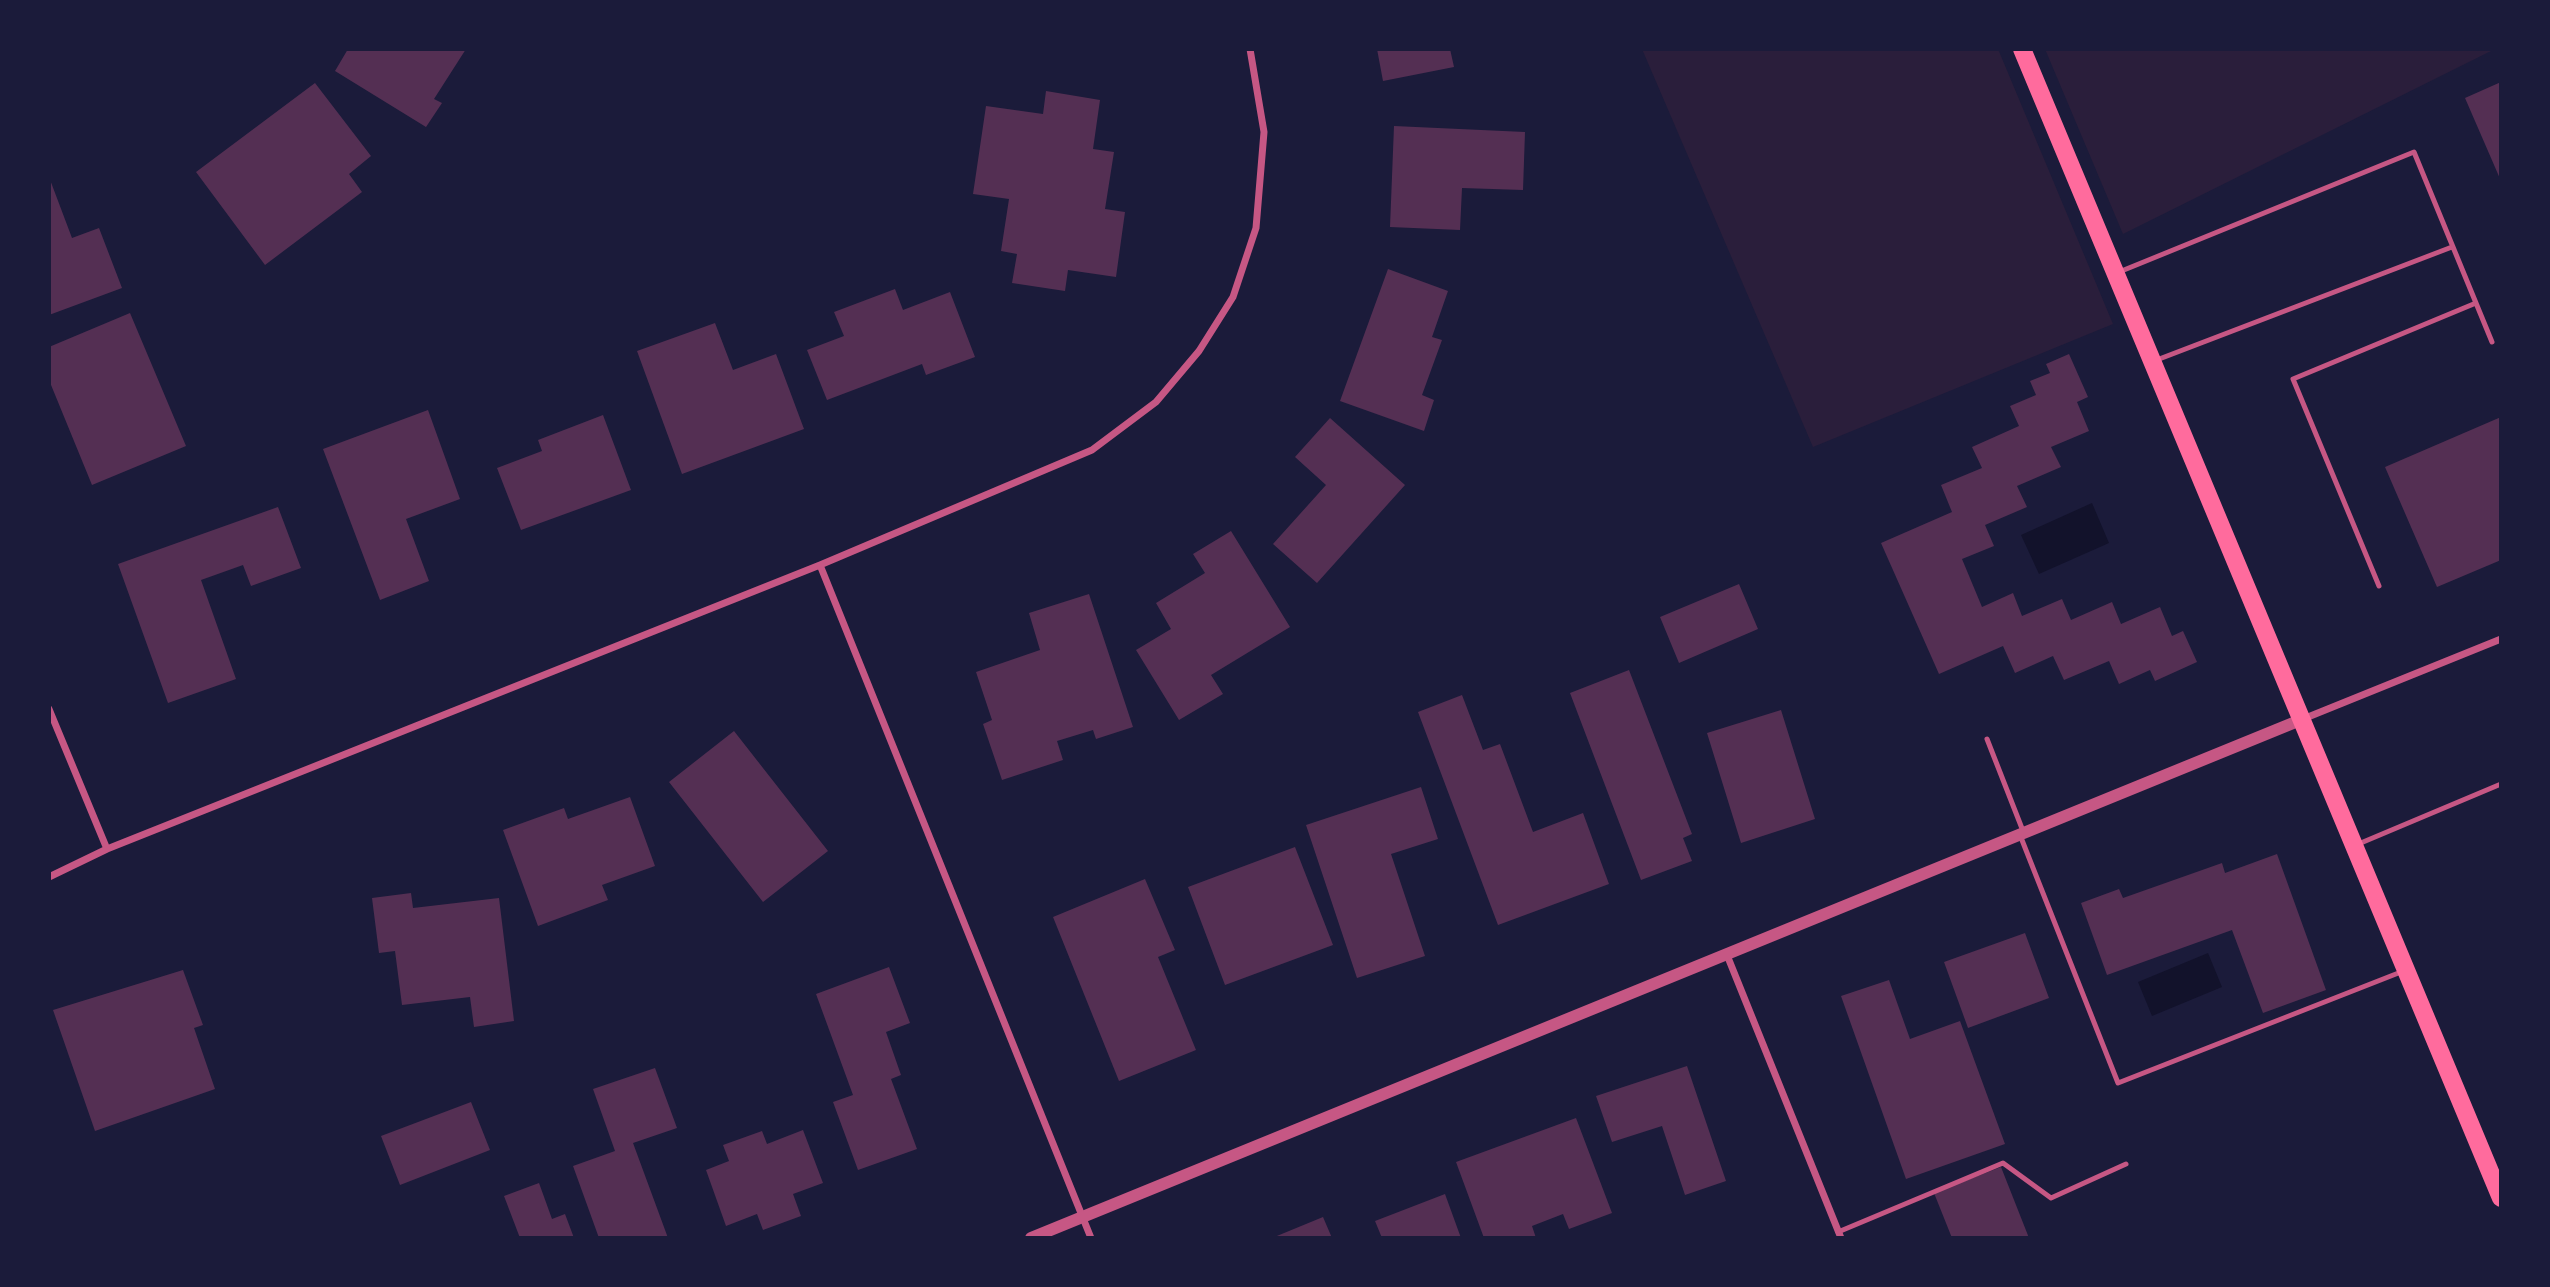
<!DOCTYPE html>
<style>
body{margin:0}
#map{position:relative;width:2550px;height:1287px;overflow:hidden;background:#1b1b3a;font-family:Overpass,sans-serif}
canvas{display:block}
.frame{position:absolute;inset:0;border:51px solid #1b1b3a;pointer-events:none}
</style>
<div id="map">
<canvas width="2550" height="1287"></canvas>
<div class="frame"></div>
</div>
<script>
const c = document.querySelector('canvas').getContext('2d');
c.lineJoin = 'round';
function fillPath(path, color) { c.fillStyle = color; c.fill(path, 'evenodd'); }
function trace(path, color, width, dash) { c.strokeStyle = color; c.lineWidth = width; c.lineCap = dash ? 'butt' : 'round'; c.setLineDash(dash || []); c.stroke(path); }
const green = new Path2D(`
 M 1642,49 L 1998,49 L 2113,324 L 1813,447 Z
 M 2045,49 L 2495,49 L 2123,234 Z`);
const water = new Path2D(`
 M 2092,503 L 2109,543 L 2039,574 L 2021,535 Z
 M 2208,953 L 2222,987 L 2152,1016 L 2138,982 Z`);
const building = new Path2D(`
 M 348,49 L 466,49 L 434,99 L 442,103 L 426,127 L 335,71 Z
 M 1377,49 L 1450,49 L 1454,67 L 1383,81 Z
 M 2501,82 L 2501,181 L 2465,98 Z
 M 315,83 L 371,156 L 349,174 L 362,192 L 265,265 L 196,172 Z
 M 1046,91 L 1100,100 L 1093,149 L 1114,152 L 1105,209 L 1125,212 L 1116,277 L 1068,270 L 1065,291 L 1012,283 L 1017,254 L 1001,251 L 1009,199 L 973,194 L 986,106 L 1043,114 Z
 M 1394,126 L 1525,132 L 1523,190 L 1462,188 L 1460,230 L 1390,227 Z
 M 49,177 L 72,238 L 99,228 L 122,288 L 49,315 Z
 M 1388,269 L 1448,291 L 1432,337 L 1442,340 L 1422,395 L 1434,400 L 1424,431 L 1340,401 Z
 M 895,289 L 903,310 L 950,292 L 975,357 L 926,375 L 922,364 L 827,400 L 807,350 L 844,336 L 834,312 Z
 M 130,313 L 186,446 L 92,485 L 49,380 L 49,347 Z
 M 715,323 L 733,370 L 776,354 L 804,429 L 682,474 L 637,351 Z
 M 2069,354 L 2088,397 L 2077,402 L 2089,431 L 2051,447 L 2061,467 L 2017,486 L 2027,507 L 1985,525 L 1994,546 L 1962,559 L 1982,607 L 2013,593 L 2022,616 L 2062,599 L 2071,620 L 2112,602 L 2121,624 L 2160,607 L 2172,636 L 2183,631 L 2197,662 L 2155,681 L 2150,670 L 2119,684 L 2109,661 L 2064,680 L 2053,656 L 2015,673 L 2003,646 L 1939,674 L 1881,543 L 1952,512 L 1941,485 L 1982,468 L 1972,447 L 2019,426 L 2010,406 L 2036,395 L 2030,381 L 2050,373 L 2046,364 Z
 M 428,410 L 460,499 L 406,519 L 429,581 L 380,600 L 323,449 Z
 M 603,415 L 631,490 L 521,530 L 497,468 L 542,451 L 538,440 Z
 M 2501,417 L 2501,560 L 2437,587 L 2385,467 Z
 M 1330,418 L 1405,485 L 1317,583 L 1273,544 L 1326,485 L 1295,457 Z
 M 278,507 L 301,568 L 251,586 L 243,565 L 201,580 L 236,679 L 168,703 L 118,564 Z
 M 1231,531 L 1290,627 L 1211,675 L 1223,694 L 1179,720 L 1136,650 L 1171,629 L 1156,603 L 1205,573 L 1193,554 Z
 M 1739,584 L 1758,629 L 1679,663 L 1660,617 Z
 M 1089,594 L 1133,727 L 1096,739 L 1093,730 L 1057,741 L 1063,760 L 1002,780 L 983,724 L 992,720 L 976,672 L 1040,650 L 1029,613 Z
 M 1629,670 L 1692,834 L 1683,838 L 1692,861 L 1641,880 L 1570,693 Z
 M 1462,695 L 1483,750 L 1500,744 L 1533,832 L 1583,813 L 1609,884 L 1498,925 L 1418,712 Z
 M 1781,710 L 1815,819 L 1741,843 L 1707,733 Z
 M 734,731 L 828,851 L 763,902 L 669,782 Z
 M 1421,787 L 1438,839 L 1391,854 L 1425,956 L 1357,978 L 1306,825 Z
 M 630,797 L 655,866 L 602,885 L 608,900 L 538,926 L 503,830 L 564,808 L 568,819 Z
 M 1295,847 L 1333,945 L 1225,985 L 1188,887 Z
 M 2277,854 L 2326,990 L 2263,1013 L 2232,930 L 2107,975 L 2081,903 L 2119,889 L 2123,898 L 2222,863 L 2225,873 Z
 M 1145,879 L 1175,950 L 1158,957 L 1196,1050 L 1119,1081 L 1053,917 Z
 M 411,893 L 413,908 L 499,898 L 514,1021 L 474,1027 L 470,997 L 402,1005 L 395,951 L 379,953 L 372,898 Z
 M 2025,933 L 2049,998 L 1968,1028 L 1944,962 Z
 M 889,967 L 910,1023 L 886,1032 L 901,1075 L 891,1079 L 917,1149 L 858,1170 L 833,1102 L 853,1095 L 816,994 Z
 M 183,970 L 203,1025 L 194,1028 L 215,1089 L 95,1131 L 53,1010 Z
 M 1889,980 L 1910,1039 L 1960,1021 L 2005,1144 L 1906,1179 L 1841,996 Z
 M 1687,1066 L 1726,1181 L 1685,1195 L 1662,1126 L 1612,1142 L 1596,1096 Z
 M 655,1068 L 677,1128 L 633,1143 L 668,1238 L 599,1238 L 573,1166 L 615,1151 L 593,1089 Z
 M 471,1102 L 490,1150 L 400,1185 L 381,1136 Z
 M 1576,1118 L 1612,1213 L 1569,1229 L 1563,1214 L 1532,1226 L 1536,1238 L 1484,1238 L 1456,1162 Z
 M 803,1130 L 823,1183 L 793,1194 L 801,1216 L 763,1230 L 757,1214 L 726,1226 L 706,1170 L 729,1161 L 723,1145 L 762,1131 L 767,1144 Z
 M 2001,1167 L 2029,1238 L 1952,1238 L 1934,1193 Z
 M 539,1183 L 552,1219 L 565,1214 L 574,1238 L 520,1238 L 504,1196 Z
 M 1445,1194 L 1461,1238 L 1382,1238 L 1375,1221 Z
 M 1323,1217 L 1332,1238 L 1272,1238 Z`);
const service = new Path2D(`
 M 2119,272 L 2414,152 L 2492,342
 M 2154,361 L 2452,247
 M 2379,586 L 2293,379 L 2476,303
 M 1987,739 L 2023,831
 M 2020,835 L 2118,1083 L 2401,972
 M 2356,845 L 2501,784
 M 1838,1232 L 2003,1163 L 2051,1198 L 2126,1164`);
const minor = new Path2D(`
 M 820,565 L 1091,1238
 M 49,709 L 107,849
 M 2303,719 L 2501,639
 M 49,877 L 107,849 L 820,565 L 1092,450 L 1156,402 L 1199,351 L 1233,297 L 1256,228 L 1264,132 L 1250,49
 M 1727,955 L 1841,1238`);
const tertiary = new Path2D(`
 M 1031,1238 L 2303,719`);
const primary = new Path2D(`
 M 2022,49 L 2501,1198`);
fillPath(green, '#2a1e3b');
fillPath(water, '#12122b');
fillPath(building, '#542f53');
trace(service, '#c65784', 5);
trace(minor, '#c65784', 7);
trace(tertiary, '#c65784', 12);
trace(primary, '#ff6b9d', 18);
</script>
